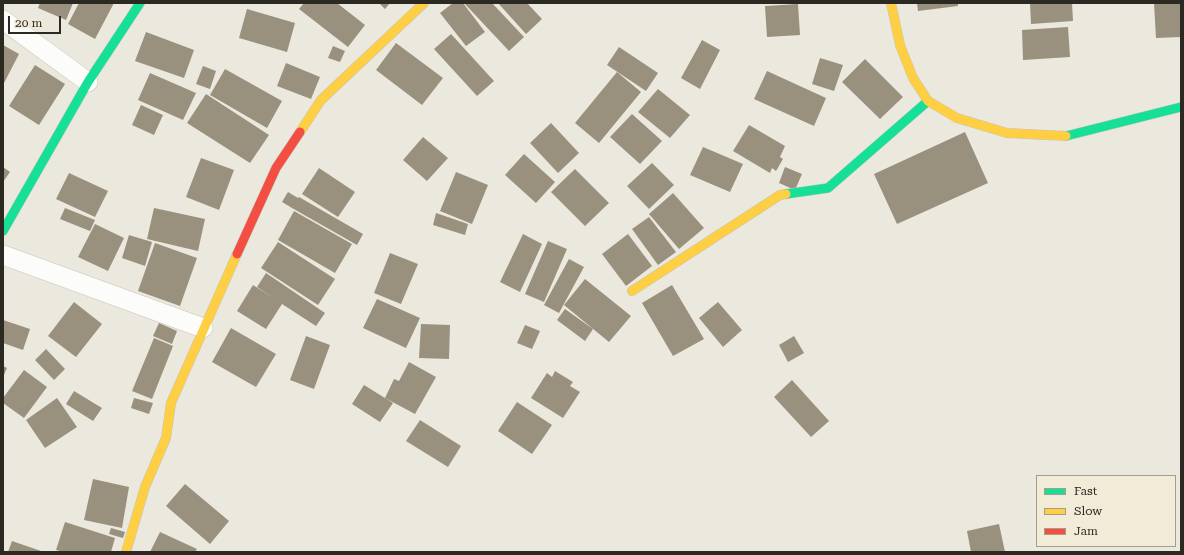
<!DOCTYPE html>
<style>
body{margin:0}
#map{position:relative;width:1184px;height:555px;overflow:hidden;background:#ebe8de;font-family:"Roboto Serif",serif}
canvas{display:block}
.frame{position:absolute;inset:0;border:4px solid #2b2922;pointer-events:none}
.legend{position:absolute;left:1036px;top:475px;width:140px;height:72px;box-sizing:border-box;background:#f1ebd8;border:1px solid #a29d8f;margin:0;padding:5px 7px;list-style:none;font-size:12px;color:#2b2922}
.legend li{display:flex;align-items:center;gap:8px;height:20px}
.legend b{width:20px;border:1px solid #a29d8f}
.scale{position:absolute;left:8px;top:16px;width:53px;height:18px;box-sizing:border-box;border:2px solid #2b2922;border-top:0;padding-left:5px;font-size:12px;line-height:14px;white-space:nowrap;color:#2b2922;-webkit-text-stroke:3px #f1ebd8;paint-order:stroke}
</style>
<div id="map">
<canvas width="1184" height="555"></canvas>
<div class="frame"></div>
<ul class="legend">
<li><b style="height:5px;background:#16e098"></b>Fast</li>
<li><b style="height:5px;background:#ffcf43"></b>Slow</li>
<li><b style="height:5px;background:#f24e42"></b>Jam</li>
</ul>
<div class="scale">20 m</div>
</div>
<script>
const c = document.querySelector('canvas').getContext('2d');
c.lineJoin = 'round';
function fillPath(path, color) { c.fillStyle = color; c.fill(path, 'evenodd'); }
function trace(path, color, width, dash) { c.strokeStyle = color; c.lineWidth = width; c.lineCap = dash ? 'butt' : 'round'; c.setLineDash(dash || []); c.stroke(path); }
const building = new Path2D(`
 M 40,3 L 73,3 L 66,20 L 38,8 Z
 M 79,3 L 114,3 L 95,39 L 68,24 Z
 M 304,3 L 337,3 L 365,25 L 348,47 L 299,9 Z
 M 379,3 L 390,3 L 385,9 Z
 M 453,3 L 463,3 L 485,32 L 466,46 L 440,13 Z
 M 464,3 L 492,3 L 524,37 L 509,51 Z
 M 498,3 L 527,3 L 542,19 L 526,34 Z
 M 917,3 L 958,3 L 958,6 L 918,11 Z
 M 1030,3 L 1072,3 L 1073,21 L 1031,24 Z
 M 1154,3 L 1181,3 L 1181,37 L 1156,38 Z
 M 798,4 L 800,35 L 767,37 L 765,6 Z
 M 247,9 L 295,23 L 287,52 L 239,38 Z
 M 1068,27 L 1070,57 L 1023,60 L 1022,30 Z
 M 146,32 L 194,50 L 184,78 L 135,61 Z
 M 451,34 L 494,81 L 477,96 L 434,49 Z
 M 702,40 L 720,50 L 700,89 L 681,78 Z
 M 396,43 L 443,78 L 422,105 L 376,70 Z
 M 3,45 L 19,54 L 3,85 Z
 M 333,46 L 345,51 L 340,62 L 328,58 Z
 M 619,47 L 658,73 L 646,91 L 607,65 Z
 M 820,58 L 843,65 L 834,91 L 812,84 Z
 M 865,59 L 903,97 L 880,119 L 842,82 Z
 M 286,63 L 320,77 L 311,99 L 277,86 Z
 M 35,65 L 65,84 L 39,125 L 9,106 Z
 M 203,66 L 216,71 L 210,89 L 196,84 Z
 M 225,69 L 282,101 L 267,128 L 210,95 Z
 M 767,71 L 826,98 L 814,126 L 754,99 Z
 M 617,72 L 641,92 L 599,143 L 575,123 Z
 M 150,73 L 196,93 L 183,120 L 138,100 Z
 M 658,89 L 690,115 L 670,138 L 638,112 Z
 M 206,94 L 269,135 L 250,163 L 187,123 Z
 M 141,105 L 163,115 L 154,135 L 132,125 Z
 M 632,114 L 662,141 L 640,164 L 610,137 Z
 M 551,123 L 579,153 L 558,173 L 530,143 Z
 M 749,125 L 785,146 L 780,157 L 783,159 L 776,171 L 772,168 L 770,173 L 733,151 Z
 M 965,132 L 988,183 L 897,224 L 874,174 Z
 M 423,137 L 448,158 L 427,181 L 403,160 Z
 M 703,147 L 743,164 L 730,192 L 690,175 Z
 M 524,154 L 555,182 L 536,203 L 505,175 Z
 M 201,158 L 234,170 L 219,210 L 186,197 Z
 M 652,163 L 674,185 L 649,209 L 627,186 Z
 M 3,167 L 10,172 L 3,182 Z
 M 785,167 L 802,174 L 795,190 L 779,183 Z
 M 319,168 L 355,192 L 338,217 L 302,194 Z
 M 575,169 L 609,203 L 585,226 L 551,192 Z
 M 456,172 L 488,185 L 472,224 L 440,211 Z
 M 69,173 L 108,191 L 95,217 L 56,199 Z
 M 288,192 L 298,198 L 299,197 L 363,234 L 357,245 L 292,208 L 295,202 L 292,208 L 282,202 Z
 M 673,193 L 704,228 L 679,249 L 649,214 Z
 M 65,208 L 95,220 L 90,231 L 60,219 Z
 M 154,208 L 205,219 L 198,251 L 147,239 Z
 M 294,211 L 352,244 L 335,273 L 278,240 Z
 M 436,213 L 468,224 L 465,235 L 433,225 Z
 M 649,217 L 676,252 L 658,265 L 632,229 Z
 M 95,224 L 124,238 L 108,271 L 78,257 Z
 M 523,234 L 542,244 L 520,292 L 500,282 Z
 M 628,234 L 652,266 L 626,286 L 602,254 Z
 M 129,235 L 152,242 L 145,266 L 122,258 Z
 M 548,241 L 567,249 L 544,302 L 525,294 Z
 M 278,242 L 335,279 L 318,305 L 261,268 Z
 M 155,243 L 197,258 L 180,306 L 138,291 Z
 M 390,253 L 418,264 L 401,304 L 374,293 Z
 M 569,259 L 584,267 L 559,313 L 544,305 Z
 M 266,273 L 325,313 L 316,326 L 282,304 L 266,329 L 237,311 L 253,285 L 273,298 L 257,287 Z
 M 585,279 L 631,316 L 609,342 L 564,305 Z
 M 672,285 L 704,339 L 673,356 L 642,303 Z
 M 377,299 L 420,318 L 406,348 L 363,328 Z
 M 74,302 L 102,324 L 76,357 L 48,336 Z
 M 718,302 L 742,330 L 723,347 L 699,318 Z
 M 565,309 L 593,329 L 585,341 L 557,320 Z
 M 3,320 L 30,329 L 23,350 L 3,343 Z
 M 159,323 L 177,331 L 172,344 L 153,336 Z
 M 421,324 L 450,325 L 449,359 L 419,358 Z
 M 525,325 L 540,331 L 532,349 L 517,343 Z
 M 231,328 L 276,354 L 256,387 L 212,362 Z
 M 306,336 L 330,345 L 314,389 L 290,380 Z
 M 794,336 L 804,353 L 788,362 L 779,345 Z
 M 154,338 L 173,346 L 152,399 L 132,391 Z
 M 46,349 L 65,369 L 54,380 L 35,360 Z
 M 409,362 L 436,377 L 415,414 L 385,398 L 394,379 L 399,381 Z
 M 3,366 L 7,368 L 3,377 Z
 M 24,370 L 47,387 L 24,418 L 3,403 L 3,398 Z
 M 555,371 L 573,382 L 570,386 L 580,392 L 563,418 L 531,398 L 547,373 L 552,377 Z
 M 792,380 L 829,421 L 811,437 L 774,397 Z
 M 364,385 L 393,403 L 380,422 L 352,404 Z
 M 74,391 L 102,408 L 93,421 L 66,404 Z
 M 57,398 L 77,427 L 45,448 L 26,420 Z
 M 134,398 L 153,403 L 149,414 L 131,408 Z
 M 517,402 L 552,425 L 532,454 L 498,431 Z
 M 420,420 L 461,446 L 448,467 L 406,441 Z
 M 93,479 L 129,487 L 122,528 L 84,520 Z
 M 185,484 L 229,521 L 210,544 L 166,506 Z
 M 65,522 L 115,538 L 111,552 L 64,552 L 56,550 Z
 M 999,524 L 1005,552 L 971,552 L 967,531 Z
 M 111,528 L 125,532 L 123,538 L 109,534 Z
 M 160,532 L 197,549 L 195,552 L 150,552 Z
 M 12,541 L 44,552 L 8,552 Z`);
const street = new Path2D(`
 M 3,20 L 88,82
 M 3,255 L 203,328`);
const fast = new Path2D(`
 M 1066,136 L 1181,107
 M 786,194 L 828,188 L 928,101
 M 3,231 L 88,82 L 140,3`);
const slow = new Path2D(`
 M 891,3 L 900,45 L 913,78 L 928,101 L 957,118 L 1007,133 L 1066,136
 M 300,132 L 321,100 L 424,3
 M 632,291 L 780,195 L 786,194
 M 126,552 L 145,487 L 166,438 L 171,403 L 237,254`);
const jam = new Path2D(`
 M 237,254 L 276,168 L 300,132`);
fillPath(building, '#9a907e');
trace(street, '#c7c4bc', 20);
trace(fast, '#c7c4bc', 10);
trace(slow, '#c7c4bc', 10);
trace(jam, '#c7c4bc', 10);
trace(street, '#fcfcfa', 19);
trace(fast, '#16e098', 9);
trace(slow, '#ffcf43', 9);
trace(jam, '#f24e42', 9);
</script>
